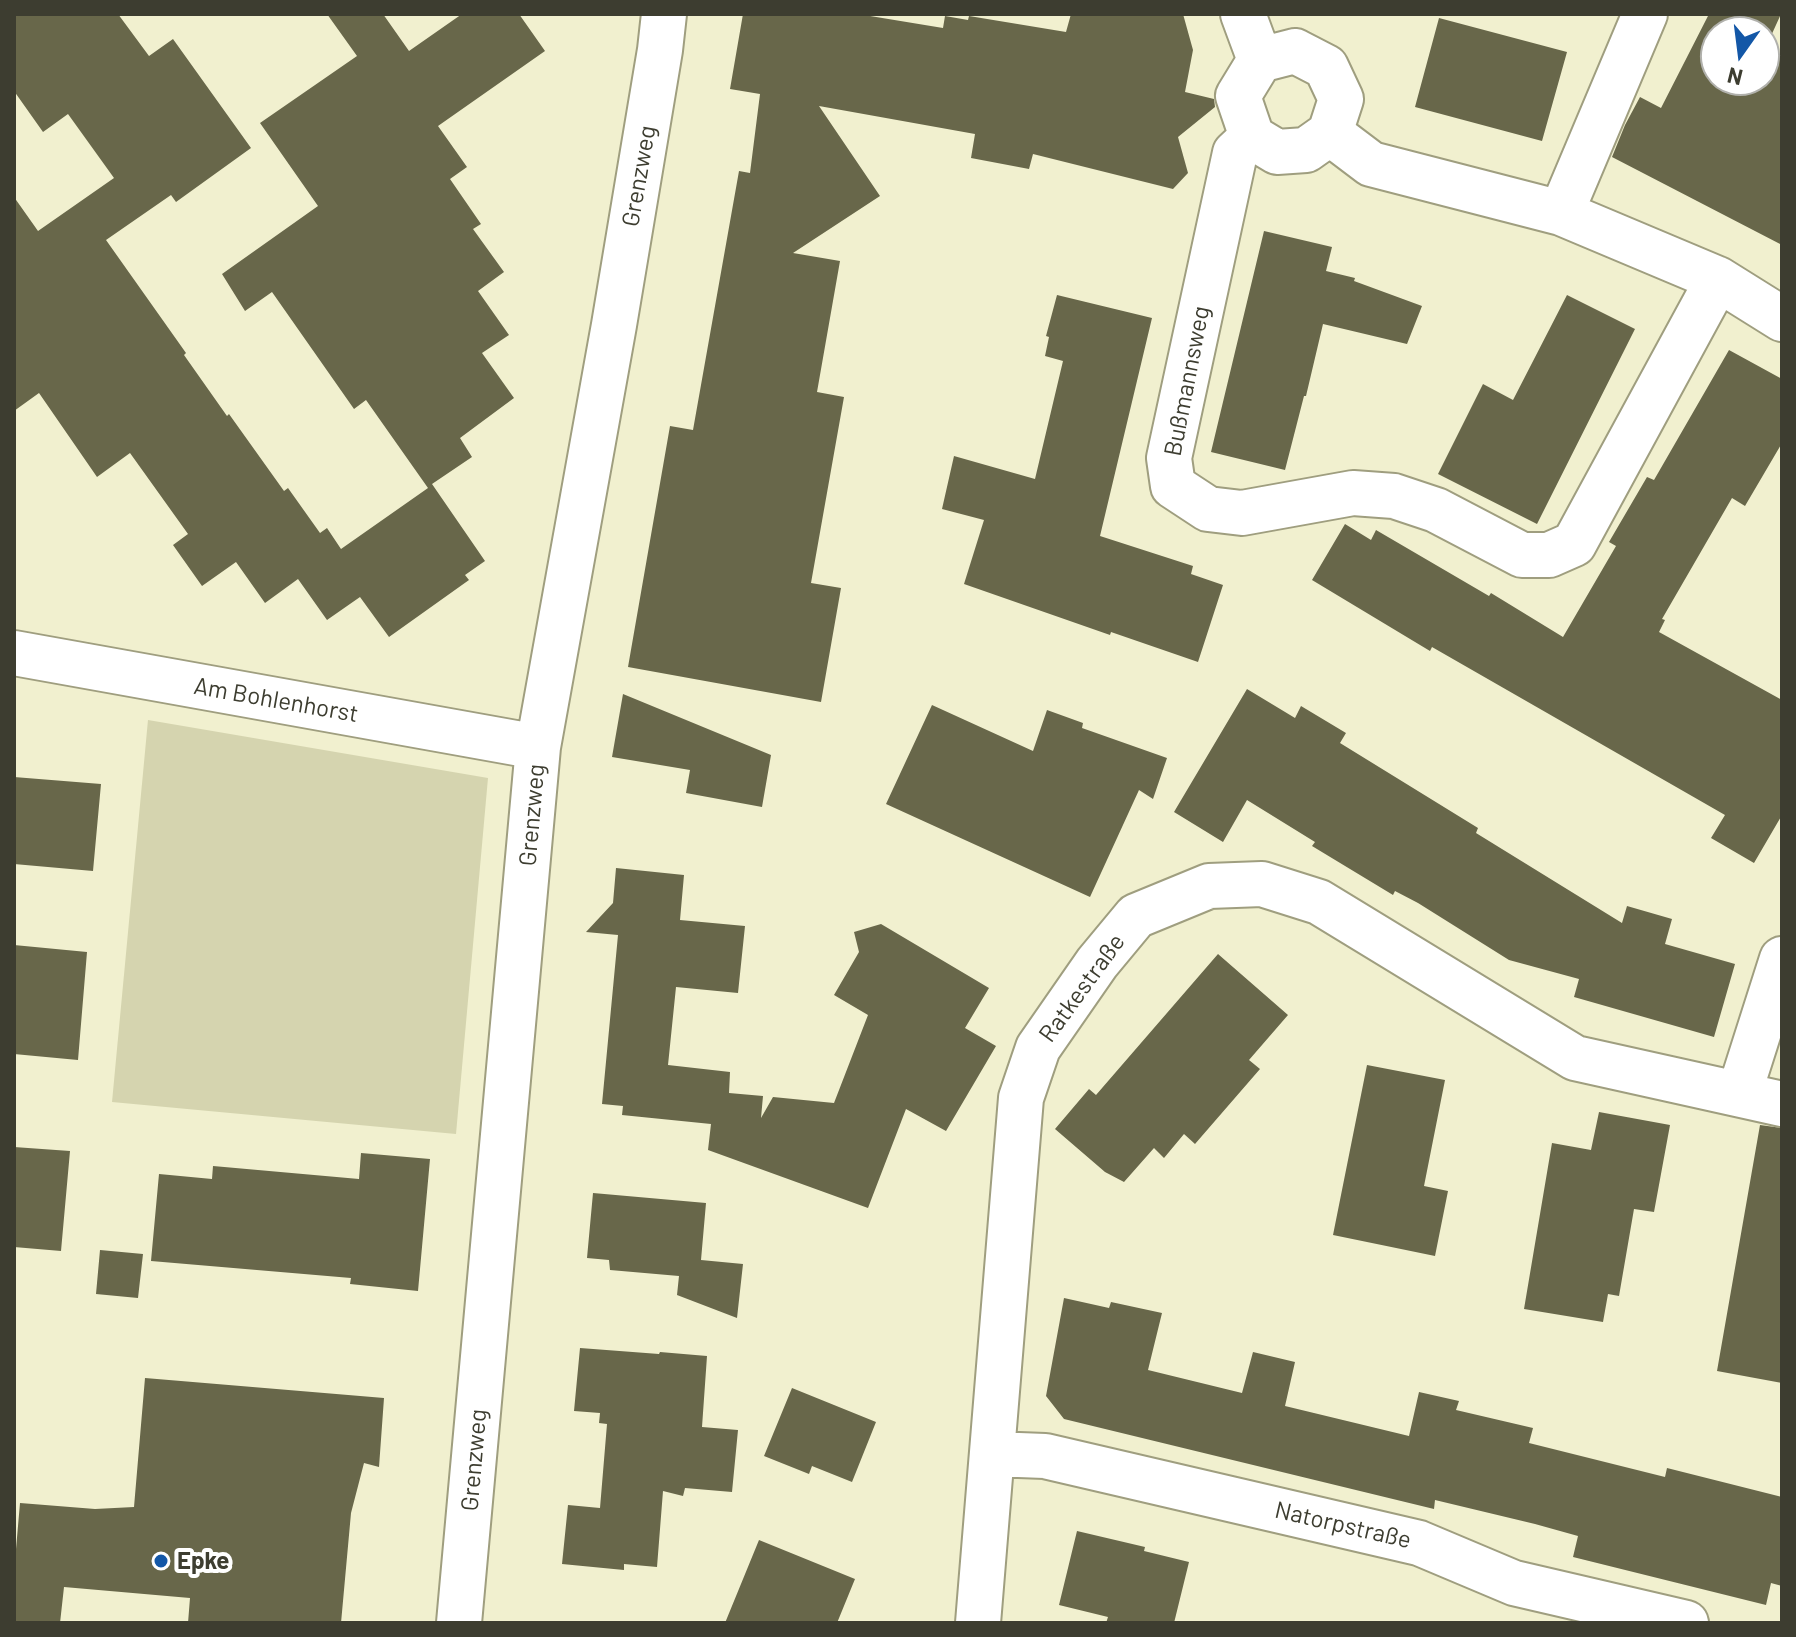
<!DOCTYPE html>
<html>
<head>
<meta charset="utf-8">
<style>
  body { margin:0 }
  #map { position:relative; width:1796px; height:1637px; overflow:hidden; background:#f1f0cf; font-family:Barlow,sans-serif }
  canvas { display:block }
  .frame { position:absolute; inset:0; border:16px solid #3d3d30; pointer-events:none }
  .north { position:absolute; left:1700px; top:16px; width:80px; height:80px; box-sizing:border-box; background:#fff; border:2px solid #b1b1ac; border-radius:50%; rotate:194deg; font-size:22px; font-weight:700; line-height:32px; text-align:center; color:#3d3d30 }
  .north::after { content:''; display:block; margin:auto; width:28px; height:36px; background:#1357a7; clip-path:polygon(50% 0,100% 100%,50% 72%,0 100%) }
</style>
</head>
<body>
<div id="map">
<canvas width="1796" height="1637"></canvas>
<div class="frame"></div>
<div class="north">N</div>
</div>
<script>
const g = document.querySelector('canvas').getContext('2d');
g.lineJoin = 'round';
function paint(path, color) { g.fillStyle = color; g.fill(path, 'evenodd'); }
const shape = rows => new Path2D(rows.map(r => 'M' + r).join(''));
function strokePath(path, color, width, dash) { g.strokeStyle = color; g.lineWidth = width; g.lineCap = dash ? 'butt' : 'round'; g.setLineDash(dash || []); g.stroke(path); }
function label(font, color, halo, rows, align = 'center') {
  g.font = font + ' Barlow,sans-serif'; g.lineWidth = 8; g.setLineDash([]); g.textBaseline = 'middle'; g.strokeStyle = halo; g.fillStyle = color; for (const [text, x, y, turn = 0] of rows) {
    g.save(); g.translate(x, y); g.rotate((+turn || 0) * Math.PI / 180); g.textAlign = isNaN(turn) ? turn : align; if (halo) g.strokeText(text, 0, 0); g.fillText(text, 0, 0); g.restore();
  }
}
paint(shape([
  [148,720,488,778,456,1134,112,1102]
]), '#d5d4af');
paint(shape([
  [14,14,118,14,149,56,173,39,251,148,176,202,171,195,106,240,186,353,184,355,227,416,229,414,284,491,288,488,320,533,327,528,341,549,428,488,366,400,354,409,272,292,245,311,222,274,318,206,260,123,357,56,327,14,383,14,409,51,462,14,519,14,545,51,438,126,467,167,450,179,481,224,473,229,504,272,478,291,509,335,482,353,514,398,460,438,472,457,432,484,485,561,465,575,469,580,389,637,360,597,327,620,298,579,265,603,236,562,202,586,173,545,188,534,130,453,97,477,39,393,14,411,14,197,38,231,114,178,68,114,43,132,14,91],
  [743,14,858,14,943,28,945,16,968,20,969,16,1066,32,1071,14,1183,14,1193,50,1185,92,1214,99,1215,107,1178,137,1188,173,1173,189,1033,154,1029,169,971,158,975,134,819,106,880,196,793,253,840,261,817,392,844,397,811,583,841,588,821,702,628,667,670,426,693,430,739,171,750,173,760,94,730,89],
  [1709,14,1781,14,1765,49,1782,56,1782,245,1612,157,1625,125,1640,97,1661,108],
  [1716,32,1764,32,1764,80,1716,80],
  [1439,18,1567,52,1542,141,1415,107],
  [1264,231,1332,247,1326,271,1355,278,1354,281,1422,306,1407,344,1323,324,1306,396,1304,396,1285,470,1211,452],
  [1057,295,1152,318,1100,536,1193,566,1191,574,1223,585,1198,662,1111,632,1110,635,964,584,984,520,942,509,954,456,1035,479,1063,361,1045,356,1049,337,1046,336],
  [1567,295,1635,329,1537,524,1438,474,1483,384,1513,400],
  [1729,350,1782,379,1782,443,1745,506,1732,498,1662,619,1665,620,1659,632,1782,700,1782,815,1754,863,1711,838,1725,815,1432,647,1430,651,1312,580,1345,524,1371,540,1376,530,1489,596,1491,593,1563,637,1616,546,1609,542,1647,477,1654,480],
  [1247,689,1295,718,1301,706,1346,733,1340,743,1478,828,1476,833,1622,923,1627,906,1672,919,1665,944,1735,964,1714,1037,1574,997,1579,979,1509,960,1418,903,1395,891,1393,895,1312,846,1315,842,1247,800,1223,842,1174,812],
  [623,694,771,755,762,807,686,793,690,770,612,757],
  [932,705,1033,751,1047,710,1083,723,1082,728,1167,758,1153,799,1139,790,1090,897,886,804],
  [14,777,101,784,93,871,14,864],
  [616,868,684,875,680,920,745,926,738,993,676,987,668,1065,730,1072,729,1093,763,1096,761,1118,773,1097,834,1103,868,1015,834,995,859,952,854,932,881,924,989,988,965,1028,996,1046,946,1131,906,1109,868,1208,708,1150,711,1124,622,1115,623,1106,602,1104,618,935,586,932,613,903],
  [14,945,87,952,78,1060,14,1054],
  [1218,954,1288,1015,1249,1060,1260,1069,1195,1144,1184,1134,1164,1158,1154,1148,1124,1182,1105,1172,1055,1129,1089,1089,1096,1095],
  [1367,1065,1445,1080,1424,1186,1448,1191,1435,1256,1333,1235],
  [1599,1112,1670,1125,1654,1212,1634,1209,1619,1296,1608,1294,1603,1322,1524,1309,1552,1143,1591,1150],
  [1760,1125,1782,1128,1782,1383,1717,1371],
  [14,1147,70,1151,61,1251,14,1247],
  [361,1153,430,1159,418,1291,350,1284,351,1278,151,1261,159,1174,212,1179,213,1166,359,1179],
  [593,1193,706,1203,701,1260,743,1264,737,1318,677,1295,679,1276,610,1270,609,1260,587,1258],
  [100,1250,143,1254,138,1298,96,1294],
  [1064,1298,1109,1308,1111,1302,1162,1313,1148,1370,1242,1393,1253,1352,1295,1362,1285,1406,1409,1436,1419,1392,1459,1401,1456,1410,1533,1428,1529,1443,1665,1477,1667,1468,1782,1497,1782,1586,1771,1583,1766,1605,1573,1557,1578,1536,1535,1524,1435,1500,1434,1509,1064,1419,1046,1396],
  [580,1348,659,1354,660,1352,707,1356,702,1427,738,1430,732,1492,685,1488,683,1496,663,1491,657,1567,624,1564,624,1570,562,1564,568,1505,600,1508,607,1424,599,1423,600,1413,574,1411],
  [145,1378,384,1398,379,1467,364,1463,351,1513,341,1623,188,1623,190,1598,64,1587,60,1623,14,1623,14,1572,20,1503,95,1509,134,1507],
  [792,1388,876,1422,852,1482,812,1466,809,1474,764,1456],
  [1077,1531,1145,1547,1144,1551,1189,1562,1174,1623,1106,1623,1108,1617,1059,1605],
  [759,1540,855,1579,837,1623,725,1623]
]), '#68674a');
const minor = shape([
  [1243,14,1260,60],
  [1295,51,1326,67,1341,99,1330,133,1306,150,1277,152,1252,137,1238,96,1260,60,1295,51],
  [1330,133,1371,164,1561,213,1718,279,1782,319],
  [1252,137,1235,153,1169,458,1173,486,1208,509,1242,513,1353,493,1394,496,1436,510,1522,555,1549,555,1574,544,1718,279],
  [1561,213,1645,14],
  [14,653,538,747],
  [1739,1094,1782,959],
  [992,1454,1045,1456,1419,1543,1514,1583,1686,1623],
  [459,1623,538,747,614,325,660,50,664,14],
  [978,1623,1021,1098,1038,1048,1097,963,1136,916,1209,886,1262,884,1319,902,1575,1058,1782,1104]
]);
strokePath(minor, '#9f9e7f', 48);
strokePath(minor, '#fff', 44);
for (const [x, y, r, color] of [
  [161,1561,8,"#1357a7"]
]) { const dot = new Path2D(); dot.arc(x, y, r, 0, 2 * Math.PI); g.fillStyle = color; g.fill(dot); strokePath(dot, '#fff', 3); }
label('24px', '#3d3d30', '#fff', [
  ["Grenzweg",639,176,-80],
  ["Bußmannsweg",1187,381,-79],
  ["Am Bohlenhorst",276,700,10],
  ["Grenzweg",532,815,-85],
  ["Ratkestraße",1082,988,-54],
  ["Grenzweg",474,1460,-85],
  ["Natorpstraße",1343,1525,13]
]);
label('bold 24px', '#3d3d30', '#fff', [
  ["Epke",177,1561]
], 'left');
</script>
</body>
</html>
